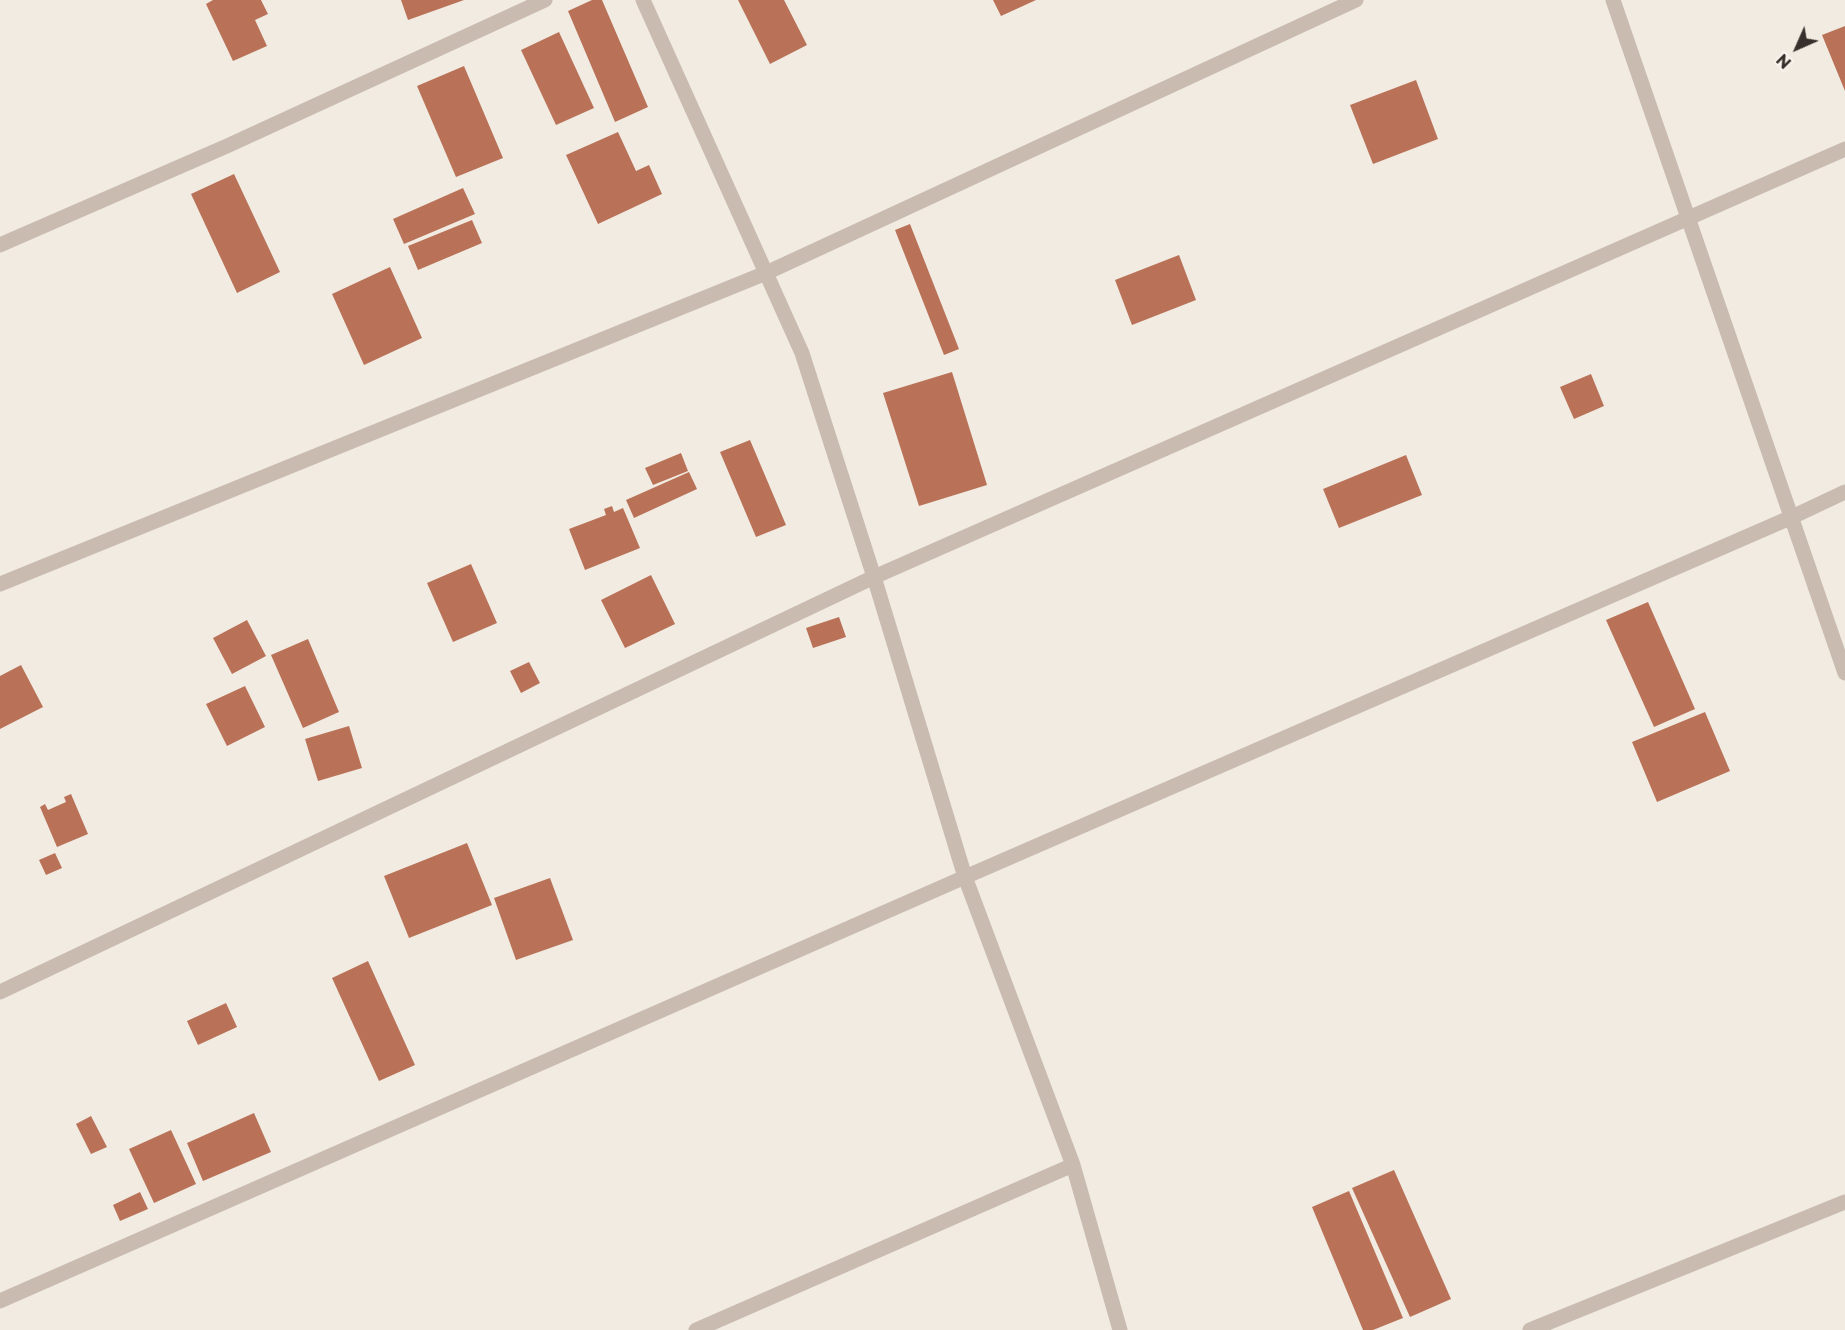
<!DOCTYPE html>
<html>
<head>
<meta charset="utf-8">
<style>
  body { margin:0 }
  #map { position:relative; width:1845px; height:1330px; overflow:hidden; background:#f1ebe2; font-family:Montserrat,sans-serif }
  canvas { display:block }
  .north { position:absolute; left:1767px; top:18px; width:60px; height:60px; -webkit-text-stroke:4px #f9f4ee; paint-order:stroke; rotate:225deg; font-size:16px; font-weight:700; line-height:24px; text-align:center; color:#38302c }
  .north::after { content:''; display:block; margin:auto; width:21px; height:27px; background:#38302c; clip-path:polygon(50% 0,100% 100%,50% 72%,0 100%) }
</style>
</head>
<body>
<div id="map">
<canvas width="1845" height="1330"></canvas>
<div class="north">N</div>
</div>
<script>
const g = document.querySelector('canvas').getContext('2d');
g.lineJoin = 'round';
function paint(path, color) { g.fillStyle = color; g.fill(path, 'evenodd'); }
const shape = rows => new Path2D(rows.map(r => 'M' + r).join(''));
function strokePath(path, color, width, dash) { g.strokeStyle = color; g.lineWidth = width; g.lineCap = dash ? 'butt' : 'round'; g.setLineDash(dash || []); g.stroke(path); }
paint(shape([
  [213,0,261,0,268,14,255,20,267,46,233,61,206,4],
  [401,0,464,0,408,20],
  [592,0,602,0,648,107,615,122,568,11],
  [738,0,784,0,807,45,770,64],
  [993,0,1036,0,1001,16],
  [1845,26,1845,91,1822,35],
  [559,32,594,108,556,125,521,50],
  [464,66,503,158,456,177,417,86],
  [1416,80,1438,139,1373,164,1350,105],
  [618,132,636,171,649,165,662,194,598,224,566,155],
  [234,174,280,272,237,293,191,194],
  [463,188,475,214,404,244,393,219],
  [472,220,482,243,418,270,408,246],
  [910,224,959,349,944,355,895,230],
  [1179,255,1196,300,1132,325,1115,280],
  [390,267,422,338,364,365,332,294],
  [952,372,987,485,919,506,883,393],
  [1591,374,1604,406,1574,419,1560,387],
  [750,440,786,525,756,537,720,452],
  [681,453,688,471,653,485,645,468],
  [1406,455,1422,495,1339,528,1323,489],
  [689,472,697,489,634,518,626,500],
  [612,506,614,512,623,508,640,548,585,570,569,529,606,515,604,509],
  [471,564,497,623,453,642,427,583],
  [651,575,675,624,625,648,601,600],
  [1648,602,1695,709,1654,727,1606,620],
  [839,617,846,637,813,648,806,628],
  [247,620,266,656,232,674,213,638],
  [308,639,339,712,303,728,271,655],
  [529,662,540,683,521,693,510,671],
  [21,665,43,707,0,729,0,676],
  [245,686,265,727,227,746,206,704],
  [1705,712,1730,771,1657,802,1632,742],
  [349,726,362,768,318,781,305,739],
  [71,794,88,834,57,847,40,807,45,804,48,810,66,802,64,797],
  [467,843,492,905,409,938,384,876],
  [55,853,62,868,46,875,39,860],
  [550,878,573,940,516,960,494,898],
  [368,961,415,1065,379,1081,332,978],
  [226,1003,237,1027,198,1045,187,1021],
  [254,1113,271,1152,203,1181,187,1143],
  [91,1116,107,1147,91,1154,76,1124],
  [171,1130,196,1184,154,1203,129,1149],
  [1394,1170,1451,1299,1410,1317,1352,1188],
  [1349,1191,1403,1318,1373,1330,1363,1330,1312,1207],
  [140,1192,148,1209,120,1221,113,1205]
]), '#b97258');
strokePath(shape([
  [643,0,802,353,874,577,965,877,1073,1165,1120,1330],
  [1613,0,1845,673],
  [0,245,227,146,545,0],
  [0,584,766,273,1356,0],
  [0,992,874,577,1845,149],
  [0,1301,965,877,1792,517,1845,492],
  [696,1330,1073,1165],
  [1530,1330,1845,1202]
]), '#c9bbaf', 15);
</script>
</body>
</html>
